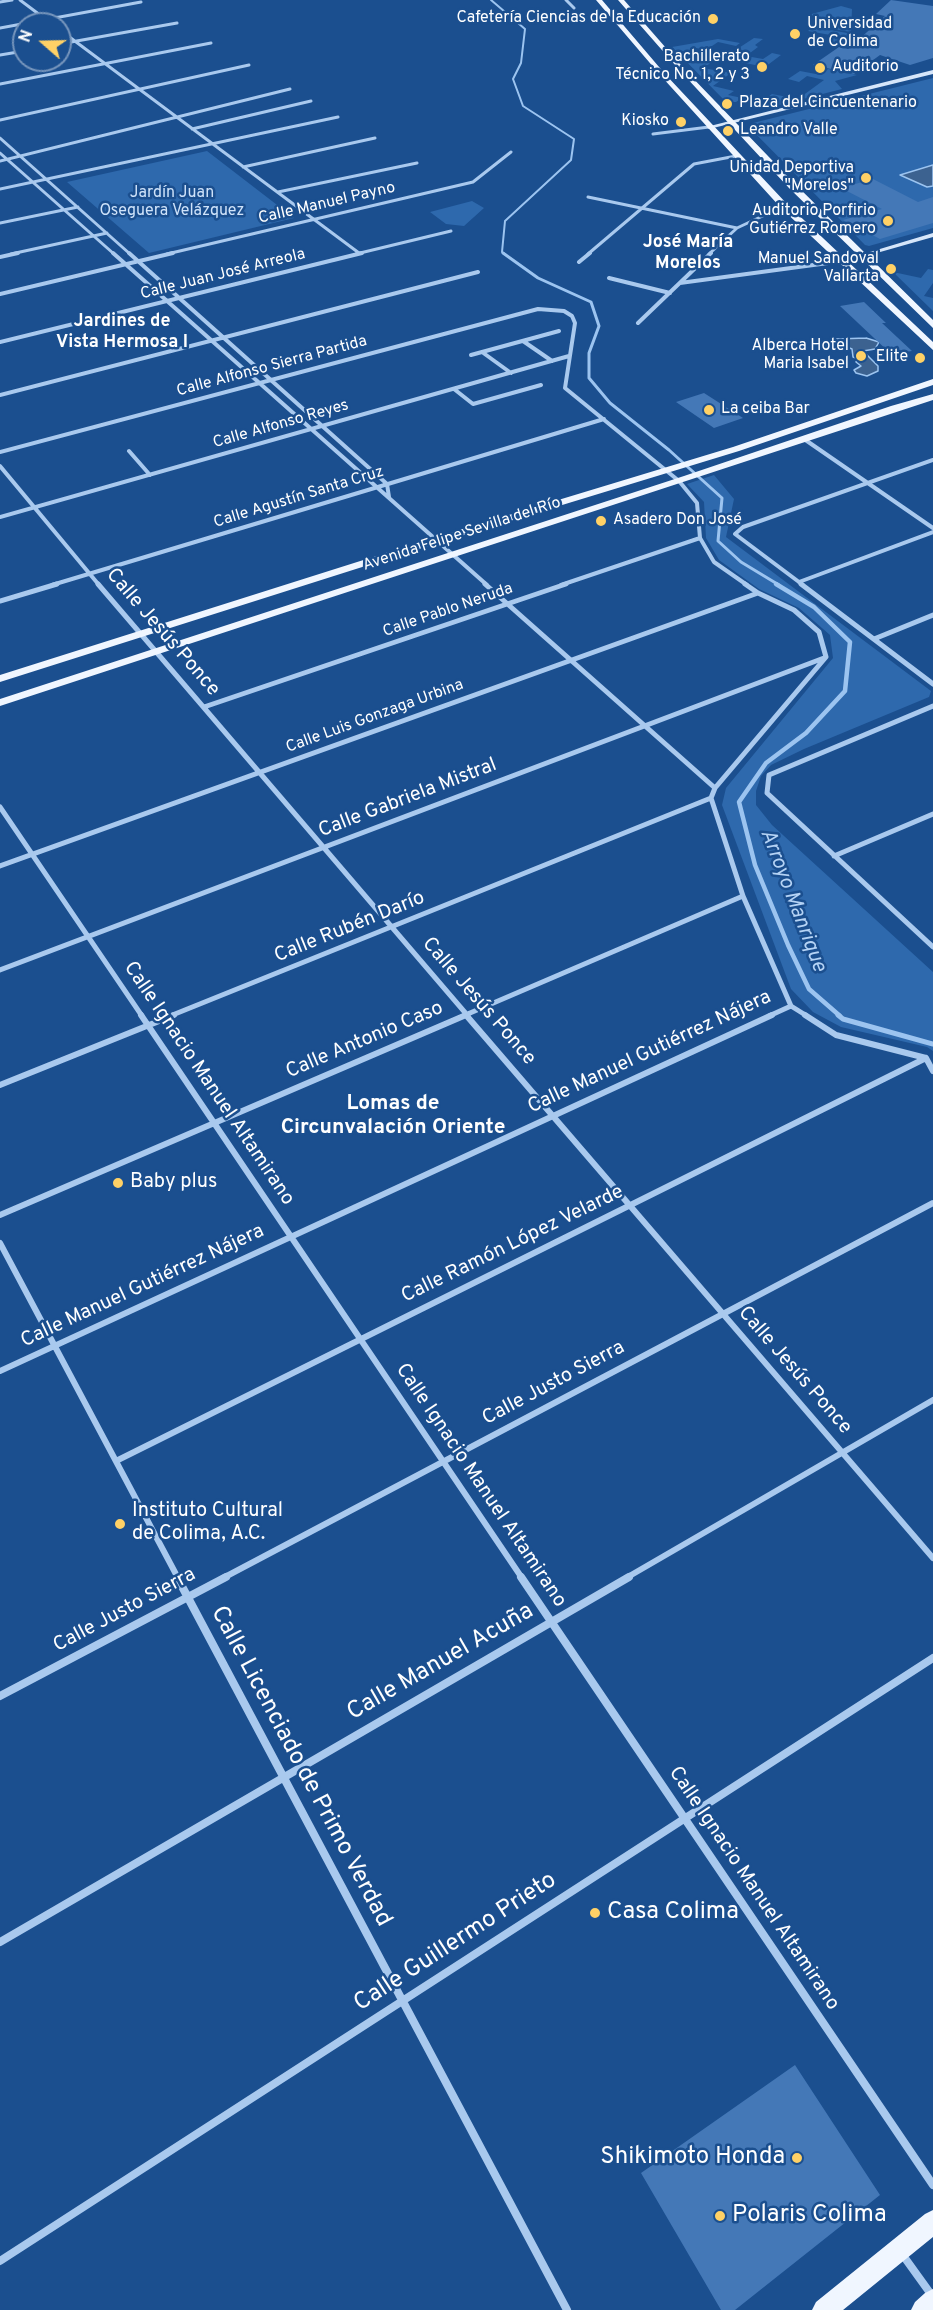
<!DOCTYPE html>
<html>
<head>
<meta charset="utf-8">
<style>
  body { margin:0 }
  #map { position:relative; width:933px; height:2310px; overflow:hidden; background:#1b4f8f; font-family:Overpass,sans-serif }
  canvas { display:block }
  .north { position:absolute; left:12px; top:12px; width:60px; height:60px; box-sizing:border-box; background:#1b4f8f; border:2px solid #7695bc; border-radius:50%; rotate:290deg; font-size:16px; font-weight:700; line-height:24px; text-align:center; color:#fff }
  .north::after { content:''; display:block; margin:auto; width:21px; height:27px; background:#ffd166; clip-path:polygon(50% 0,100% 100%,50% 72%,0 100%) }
</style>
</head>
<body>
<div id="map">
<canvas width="933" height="2310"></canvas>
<div class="north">N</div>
</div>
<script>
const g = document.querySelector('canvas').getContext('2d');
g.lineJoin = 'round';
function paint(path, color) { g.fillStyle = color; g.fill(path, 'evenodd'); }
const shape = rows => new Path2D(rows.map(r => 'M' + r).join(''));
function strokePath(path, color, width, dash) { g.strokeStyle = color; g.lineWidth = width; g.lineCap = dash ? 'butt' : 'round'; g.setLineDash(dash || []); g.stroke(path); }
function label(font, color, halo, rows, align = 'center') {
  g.font = font + ' Overpass,sans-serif'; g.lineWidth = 5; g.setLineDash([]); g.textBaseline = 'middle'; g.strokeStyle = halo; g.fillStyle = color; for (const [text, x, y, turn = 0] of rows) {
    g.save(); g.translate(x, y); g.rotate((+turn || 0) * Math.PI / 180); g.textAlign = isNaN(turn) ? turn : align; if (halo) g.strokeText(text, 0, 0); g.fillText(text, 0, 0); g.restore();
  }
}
paint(shape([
  [841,6,852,9,851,32,815,26,825,18,808,15],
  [813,27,847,33,861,46,853,48,827,43,836,36,808,31],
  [754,38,763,39,755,45,758,47,746,56,763,59,772,53,781,55,765,67,740,62,745,59,728,55],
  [718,39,740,43,736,46,718,42,706,50,696,48,687,54,696,57,703,52,721,56,703,68,731,73,713,86,734,91,728,95,742,98,736,102,726,102,672,47],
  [828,69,857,75,835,81,842,89,764,109,756,105,772,94,798,99,824,80,807,76,799,82,788,79,800,71,821,75],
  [933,78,933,228,869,246,865,245,750,128,753,123],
  [207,151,294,218,149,253,67,182],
  [472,201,484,208,464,226,446,224,430,212],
  [928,269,933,270,933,283,924,296,933,298,933,311,893,272,921,278],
  [714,475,734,499,726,537,931,691,929,697,804,749,771,765,761,776,756,791,756,805,772,825,933,972,933,1051,927,1047,841,1027,813,1012,791,989,722,805,726,788,833,658,830,635,799,608,759,589,719,560,706,538,704,502,687,484]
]), '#2e69ad');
const water = shape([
  [933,165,933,186,927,187,900,175,933,165],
  [866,338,879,342,875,349,863,351,878,366,878,371,867,376,856,373,854,370,861,366,856,362,858,359,853,357,852,349,842,345,826,344,837,339,866,338]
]);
paint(water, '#3c6290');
strokePath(water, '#9cc4f0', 1.5);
strokePath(shape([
  [491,0,525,29,521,63,513,79,523,106,574,139,571,160,505,221,502,252,505,254]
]), '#9cc4f0', 2);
strokePath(shape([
  [503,253,538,278,591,302,599,326,589,353,589,378,610,403,669,450,722,498,718,541,741,562,779,585]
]), '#9cc4f0', 3);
strokePath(shape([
  [776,584,814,607,850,642,845,691,806,733,766,763,739,802,755,865,788,945,809,989,840,1016]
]), '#9cc4f0', 4.5);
strokePath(shape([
  [838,1015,843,1019,933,1044]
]), '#9cc4f0', 5);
paint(shape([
  [891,0,933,6,933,58,910,65,880,55,854,74,813,65,839,47,848,49,885,16,876,14],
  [873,179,918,202,933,197,933,223,880,239,843,220,882,209,841,188],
  [864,302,886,323,882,323,912,351,891,354,840,306],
  [704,393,743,418,714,428,676,402],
  [795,2065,880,2195,735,2310,721,2310,641,2173]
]), '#4478b7');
strokePath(shape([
  [20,0,52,24],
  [566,0,574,8],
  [0,2,12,0],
  [0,28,141,2],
  [60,30,359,253],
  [60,44,177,23],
  [0,55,24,51],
  [0,84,211,43],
  [0,120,249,65],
  [192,129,311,101],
  [653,134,709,127],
  [0,138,130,254],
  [0,153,114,254],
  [0,161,290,89],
  [243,167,375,138],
  [0,189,338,117],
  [278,192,417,163],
  [588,197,737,228],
  [0,223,78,207],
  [11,254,107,233],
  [167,254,473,182,511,152],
  [356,254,451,231],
  [588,254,694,164,736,156],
  [709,254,737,228,784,206]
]), '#a9c9ee', 3);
strokePath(shape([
  [113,253,487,585],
  [129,253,387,484,389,497],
  [0,257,18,253],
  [579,262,590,253],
  [609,278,670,293],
  [680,283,843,261],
  [0,294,173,253],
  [638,323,711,253],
  [523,341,552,361],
  [0,342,362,253],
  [482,352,511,373],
  [471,355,559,331],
  [454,389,473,404,541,385],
  [0,395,478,272],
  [804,439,933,528],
  [129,451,150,475],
  [0,452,538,309,564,311,572,316,575,323,565,388,679,481,697,503,700,538,714,562,747,585],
  [0,466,99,585],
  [0,517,569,356],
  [799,582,933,532],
  [52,585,604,419],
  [561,585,700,538],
  [803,585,735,534,743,527,933,460]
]), '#a9c9ee', 4);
strokePath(shape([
  [98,584,468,1016],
  [485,584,715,788],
  [745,584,758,593,794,610,819,632,826,657,715,788,711,798,743,896,791,1006,807,1016],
  [801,584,933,684],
  [0,601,57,584],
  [874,639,933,615],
  [933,706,769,775,767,793,933,947],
  [204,707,566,584],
  [0,807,142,1016],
  [834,856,933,814],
  [0,866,758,593],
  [0,970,824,658],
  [170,1016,711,798],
  [463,1016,743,896],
  [769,1016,791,1006]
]), '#a9c9ee', 5);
strokePath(shape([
  [141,1015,522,1578],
  [466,1015,933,1558],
  [805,1015,836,1035,926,1058,933,1071],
  [0,1085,174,1015],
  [0,1215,466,1015],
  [0,1243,178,1578],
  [0,1371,772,1015],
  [116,1461,926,1058],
  [223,1578,933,1203],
  [626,1578,933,1400]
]), '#a9c9ee', 6);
strokePath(shape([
  [177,1577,567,2310],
  [521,1577,933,2185],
  [0,1696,226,1577],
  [0,1942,629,1577],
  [902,2254,933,2297],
  [0,2261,933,1658]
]), '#a9c9ee', 8);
paint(shape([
  [933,70,933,74,709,129,706,127,933,70],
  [933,233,933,237,845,262,840,261,933,233]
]), '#d6e6fa');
paint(shape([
  [596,0,602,0,665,74,787,204,933,342,933,350,781,208,661,76,596,0],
  [618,0,624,0,687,72,795,184,933,320,933,328,789,188,683,74,618,0],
  [933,379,933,385,739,451,441,542,0,682,0,675,433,538,733,447,933,379],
  [933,394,933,400,0,706,0,699,684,476,891,406,933,394],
  [933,2210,933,2237,843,2310,812,2310,816,2302,925,2214,933,2210],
  [933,2289,933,2310,911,2310,915,2302,925,2293,933,2289]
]), '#f0f6ff');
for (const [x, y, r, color] of [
  [713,19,6,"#ffd166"],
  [795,34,6,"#ffd166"],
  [762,67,6,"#ffd166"],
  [820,68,6,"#ffd166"],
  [727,104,6,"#ffd166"],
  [681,122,6,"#ffd166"],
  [728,131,6,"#ffd166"],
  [866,178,6,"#ffd166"],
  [888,221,6,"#ffd166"],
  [891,269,6,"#ffd166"],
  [861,356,6,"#ffd166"],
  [920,358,6,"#ffd166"],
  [709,410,6,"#ffd166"],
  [601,521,6,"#ffd166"],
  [118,1183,6,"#ffd166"],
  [120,1524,6,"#ffd166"],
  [595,1913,6,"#ffd166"],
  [797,2158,6,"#ffd166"],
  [720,2216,6,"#ffd166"]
]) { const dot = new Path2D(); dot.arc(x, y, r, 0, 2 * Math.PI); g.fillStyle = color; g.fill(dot); strokePath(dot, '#1b4f8f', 2); }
label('16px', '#fff', '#1b4f8f', [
  ["Cafetería Ciencias de la Educación",701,19],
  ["Universidad",807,25,"left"],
  ["de Colima",807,43,"left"],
  ["Bachillerato",750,58],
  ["Técnico No. 1, 2 y 3",750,76],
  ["Auditorio",832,68,"left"],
  ["Plaza del Cincuentenario",739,104,"left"],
  ["Kiosko",669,122],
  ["Leandro Valle",740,131,"left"],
  ["Unidad Deportiva",854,169],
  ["\"Morelos\"",854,187],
  ["Auditorio Porfirio",876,212],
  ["Gutiérrez Romero",876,230],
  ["Manuel Sandoval",879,260],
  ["Vallarta",879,278],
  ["Alberca Hotel",849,347],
  ["Maria Isabel",849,365],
  ["Elite",908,358],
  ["La ceiba Bar",721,410,"left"],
  ["Asadero Don José",613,521,"left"]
], 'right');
label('16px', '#cfe3fa', '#1b4f8f', [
  ["Jardín Juan",172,194],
  ["Oseguera Velázquez",172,212]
]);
label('16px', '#fff', '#1b4f8f', [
  ["Calle Manuel Payno",327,204,-13],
  ["Calle Juan José Arreola",223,275,-14],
  ["Calle Alfonso Sierra Partida",272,367,-15],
  ["Calle Alfonso Reyes",281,425,-16],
  ["Calle Agustín Santa Cruz",299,498,-17],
  ["Avenida Felipe Sevilla del Río",462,535,-18],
  ["Calle Pablo Neruda",448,611,-19],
  ["Calle Luis Gonzaga Urbina",375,717,-20]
]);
label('bold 18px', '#fff', '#1b4f8f', [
  ["José María",688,243],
  ["Morelos",688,264],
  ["Jardines de",122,322],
  ["Vista Hermosa I",122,343]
]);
label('20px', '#fff', '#1b4f8f', [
  ["Calle Jesús Ponce",162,633,49],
  ["Calle Gabriela Mistral",408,799,-21],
  ["Calle Rubén Darío",350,928,-22],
  ["Calle Jesús Ponce",478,1002,49],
  ["Calle Antonio Caso",365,1041,-23],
  ["Calle Manuel Gutiérrez Nájera",650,1053,-25],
  ["Calle Ignacio Manuel Altamirano",208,1084,56],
  ["Calle Ramón López Velarde",513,1245,-26],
  ["Calle Manuel Gutiérrez Nájera",143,1287,-25],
  ["Calle Jesús Ponce",794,1371,49],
  ["Calle Justo Sierra",554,1384,-28],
  ["Calle Ignacio Manuel Altamirano",480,1486,56],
  ["Calle Justo Sierra",125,1611,-28],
  ["Calle Ignacio Manuel Altamirano",753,1889,56]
]);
label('20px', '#fff', '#1b4f8f', [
  ["Baby plus",130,1183],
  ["Instituto Cultural",132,1512],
  ["de Colima, A.C.",132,1535]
], 'left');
label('italic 21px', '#b5d3f5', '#1b4f8f', [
  ["Arroyo Manrique",792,901,69]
]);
label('bold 21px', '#fff', '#1b4f8f', [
  ["Lomas de",393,1105],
  ["Circunvalación Oriente",393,1129]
]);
label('24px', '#fff', '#1b4f8f', [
  ["Calle Manuel Acuña",441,1663,-30],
  ["Calle Licenciado de Primo Verdad",300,1767,62],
  ["Calle Guillermo Prieto",456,1943,-33]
]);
label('24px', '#fff', '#1b4f8f', [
  ["Casa Colima",607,1913],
  ["Shikimoto Honda",785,2158,"right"],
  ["Polaris Colima",732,2216]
], 'left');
</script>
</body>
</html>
